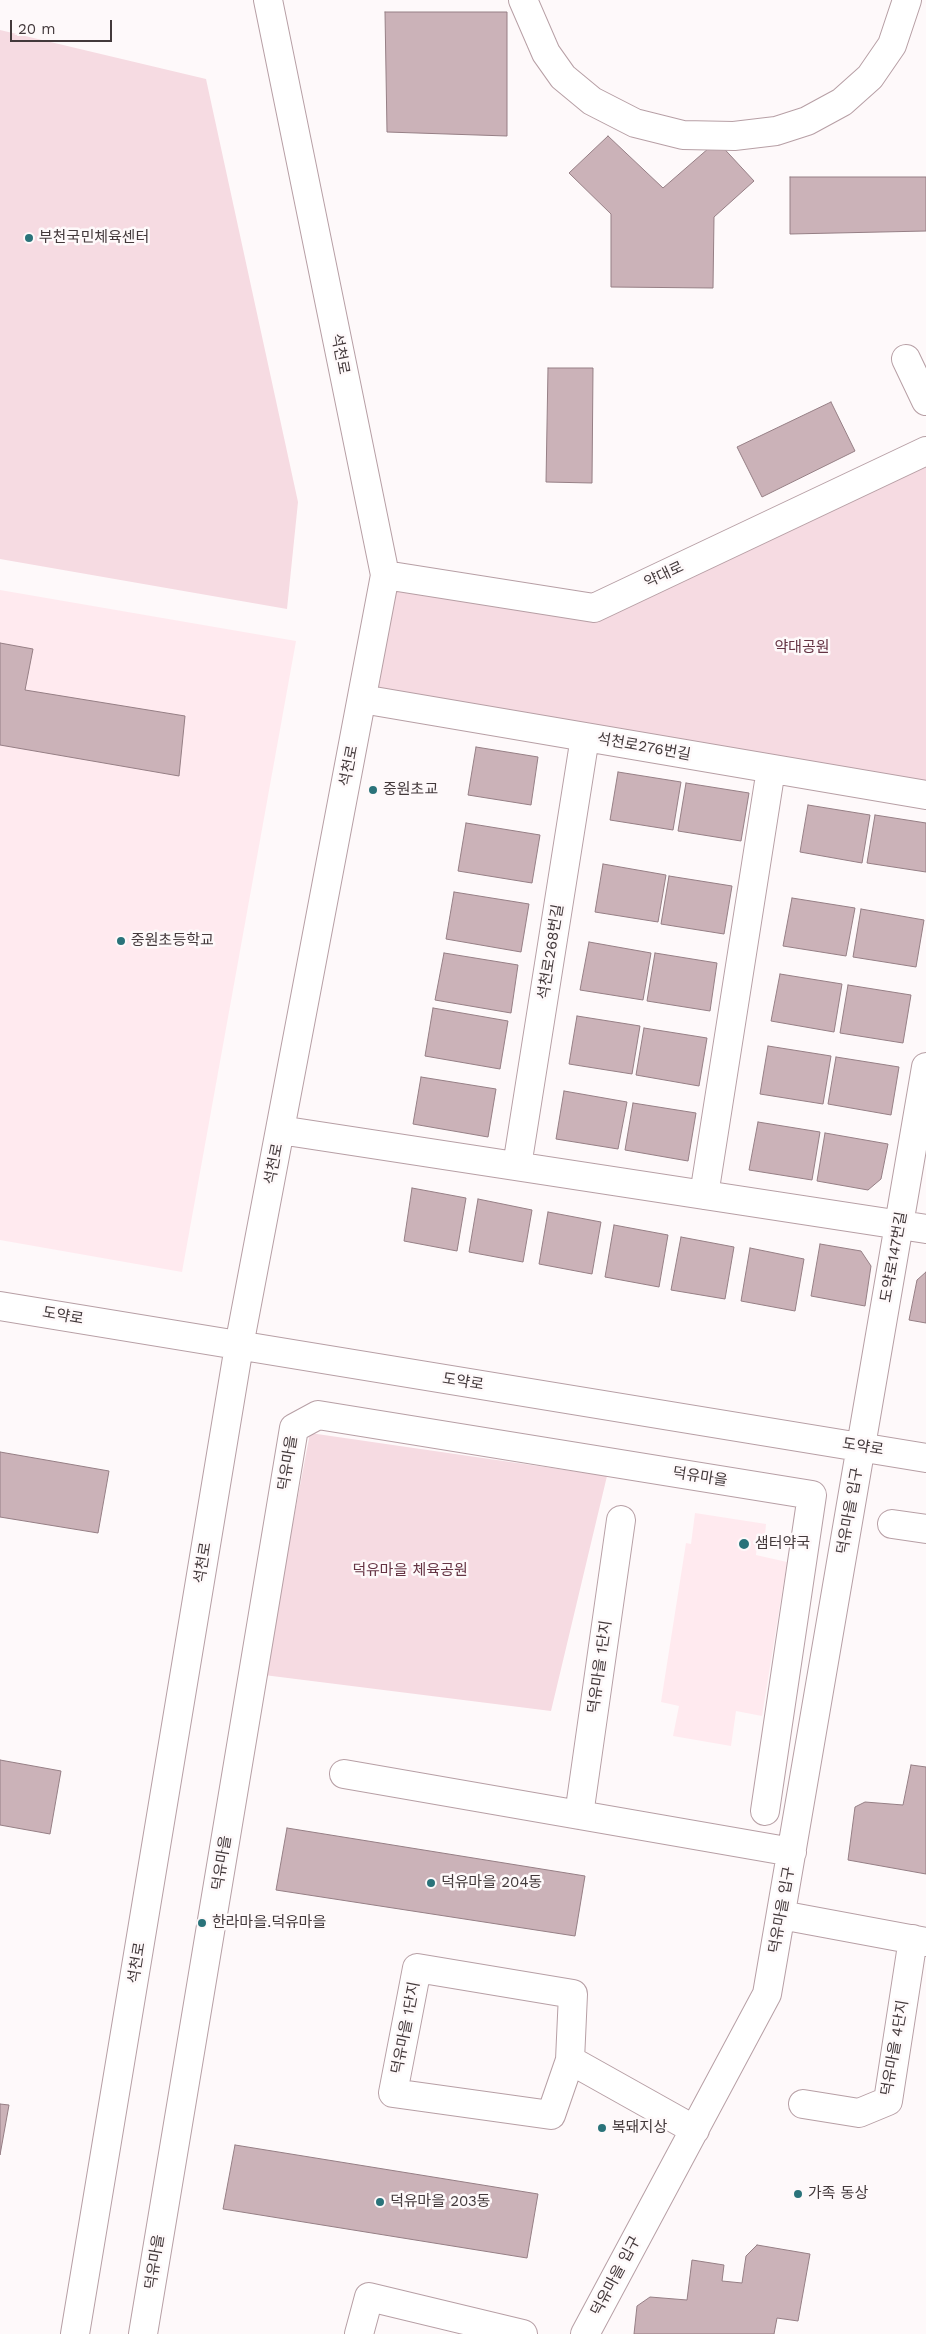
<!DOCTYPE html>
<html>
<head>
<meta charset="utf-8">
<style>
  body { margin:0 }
  #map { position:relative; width:926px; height:2334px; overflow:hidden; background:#fef9fa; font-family:"Work Sans",sans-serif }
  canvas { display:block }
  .scale { position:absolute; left:10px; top:20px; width:102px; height:22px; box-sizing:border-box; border:2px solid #43393b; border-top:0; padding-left:6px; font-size:15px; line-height:18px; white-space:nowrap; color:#43393b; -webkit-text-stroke:4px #fef9fa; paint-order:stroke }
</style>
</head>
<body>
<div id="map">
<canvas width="926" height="2334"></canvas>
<div class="scale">20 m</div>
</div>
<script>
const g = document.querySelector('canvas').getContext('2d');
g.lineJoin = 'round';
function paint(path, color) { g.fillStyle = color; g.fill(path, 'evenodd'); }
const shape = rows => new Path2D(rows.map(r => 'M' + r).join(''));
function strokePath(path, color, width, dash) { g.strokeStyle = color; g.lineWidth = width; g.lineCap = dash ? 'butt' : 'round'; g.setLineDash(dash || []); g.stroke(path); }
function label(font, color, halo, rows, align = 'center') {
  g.font = font + ' "Work Sans","Noto Sans KR",sans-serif'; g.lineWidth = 5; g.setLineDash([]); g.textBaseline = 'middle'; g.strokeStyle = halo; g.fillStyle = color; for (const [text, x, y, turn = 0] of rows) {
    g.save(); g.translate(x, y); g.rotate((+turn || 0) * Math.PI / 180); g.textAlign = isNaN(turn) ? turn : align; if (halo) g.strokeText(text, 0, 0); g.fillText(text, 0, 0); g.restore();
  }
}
paint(shape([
  [0,590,296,641,182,1272,0,1240],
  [695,1513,766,1524,765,1536,757,1546,756,1555,787,1562,762,1716,736,1711,731,1746,673,1736,679,1706,661,1702,686,1543,691,1544]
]), '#ffeaef');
paint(shape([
  [0,30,206,79,298,502,287,609,0,559],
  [926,451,926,795,362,699,385,575,594,608],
  [310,1433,607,1476,551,1711,264,1675]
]), '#f6dbe2');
const building = shape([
  [385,12,507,12,507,136,387,132,385,12],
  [608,136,663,188,717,141,754,181,714,217,713,288,611,287,611,214,569,173,608,136],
  [790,177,926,177,926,231,790,234,790,177],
  [548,368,593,368,592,483,546,482,548,368],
  [831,402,855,451,762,497,737,447,831,402],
  [0,643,33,649,25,690,185,716,179,776,0,745,0,643],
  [476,747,538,757,531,805,468,795,476,747],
  [618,772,681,782,673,830,610,820,618,772],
  [686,783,749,793,741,841,678,831,686,783],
  [808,805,870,815,862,863,800,852,808,805],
  [875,815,926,823,926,872,867,863,875,815],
  [466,823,540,835,532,883,458,871,466,823],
  [603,864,666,875,658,922,595,912,603,864],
  [669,876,732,886,724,934,661,924,669,876],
  [454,892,529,904,521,952,446,939,454,892],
  [792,898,855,908,846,956,783,946,792,898],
  [861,909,924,920,916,967,853,957,861,909],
  [589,942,651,953,643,1000,580,990,589,942],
  [444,953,518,965,511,1013,435,1000,444,953],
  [655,953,717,963,710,1011,647,1001,655,953],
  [780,974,842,984,834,1032,771,1021,780,974],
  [848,985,911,995,903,1043,840,1033,848,985],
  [433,1008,508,1021,500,1069,425,1056,433,1008],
  [577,1016,640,1026,632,1074,569,1064,577,1016],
  [644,1028,707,1038,699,1086,636,1075,644,1028],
  [768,1046,831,1056,823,1104,760,1094,768,1046],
  [836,1057,899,1067,891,1115,828,1104,836,1057],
  [421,1077,496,1089,488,1137,413,1124,421,1077],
  [564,1091,627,1102,618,1149,556,1139,564,1091],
  [633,1103,696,1113,688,1161,625,1150,633,1103],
  [758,1122,820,1132,812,1180,749,1170,758,1122],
  [825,1133,888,1144,881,1179,868,1190,817,1181,825,1133],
  [412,1188,466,1198,457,1251,404,1241,412,1188],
  [478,1199,532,1210,523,1262,469,1252,478,1199],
  [548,1212,601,1222,592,1274,539,1264,548,1212],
  [614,1225,668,1235,659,1287,605,1277,614,1225],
  [681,1237,734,1247,725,1299,671,1290,681,1237],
  [820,1244,861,1251,871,1266,865,1306,811,1296,820,1244],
  [750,1248,804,1259,795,1311,741,1301,750,1248],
  [926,1272,926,1323,909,1320,917,1280,926,1272],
  [0,1452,109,1471,98,1533,0,1517,0,1452],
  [0,1760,61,1771,50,1834,0,1825,0,1760],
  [911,1765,926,1767,926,1874,848,1860,855,1807,865,1802,903,1805,911,1765],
  [287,1828,585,1876,575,1936,276,1890,287,1828],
  [0,2104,9,2105,0,2155,0,2104],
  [235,2145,538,2194,527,2258,223,2209,235,2145],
  [757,2245,810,2254,798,2321,777,2318,774,2334,634,2334,637,2306,650,2297,687,2300,692,2260,724,2265,722,2281,742,2283,746,2256,757,2245]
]);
paint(building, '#cbb2b8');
strokePath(building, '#967f85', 1);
const minor = shape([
  [523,0,546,53,563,77,592,101,635,123,683,135,734,136,776,131,807,121,842,102,870,77,892,45,907,0],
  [906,359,926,401],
  [385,575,594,608,926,451],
  [362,699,926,795],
  [280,1130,926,1229],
  [517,1166,585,737],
  [704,1195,771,769],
  [0,1306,926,1458],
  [892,1524,926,1529],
  [344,1774,792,1852],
  [579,1815,621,1520],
  [781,1915,926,1942],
  [570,2060,551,2115,393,2093,417,1968,573,1994,570,2060,695,2130],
  [803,2104,859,2113,888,2101,913,1939],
  [75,2334,239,1346,385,575,268,0],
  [143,2334,294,1428,318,1415,812,1495,765,1811],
  [359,2334,369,2297,523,2334],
  [585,2334,767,1994,926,1067]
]);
strokePath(minor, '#b79fa5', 30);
strokePath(minor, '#fff', 28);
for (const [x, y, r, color] of [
  [29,238,5,"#2a737a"],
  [373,790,5,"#2a737a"],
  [121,941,5,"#2a737a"],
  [744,1544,6,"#2a737a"],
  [431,1883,5,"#2a737a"],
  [202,1923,5,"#2a737a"],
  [602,2128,5,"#2a737a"],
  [798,2194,5,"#2a737a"],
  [380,2202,5,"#2a737a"]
]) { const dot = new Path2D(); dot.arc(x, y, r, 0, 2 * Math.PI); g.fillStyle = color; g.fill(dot); strokePath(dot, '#fef9fa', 2); }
label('15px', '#43393b', '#fef9fa', [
  ["부천국민체육센터",39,238],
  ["중원초교",383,790],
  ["중원초등학교",131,941],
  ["샘터약국",755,1544],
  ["덕유마을 204동",441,1883],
  ["한라마을.덕유마을",212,1923],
  ["복돼지상",612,2128],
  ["가족 동상",808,2194],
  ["덕유마을 203동",390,2202]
], 'left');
label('15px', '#43393b', '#fef9fa', [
  ["석천로",340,354,79],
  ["약대로",664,575,-25],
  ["석천로276번길",644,747,10],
  ["석천로",349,766,-79],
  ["석천로268번길",551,952,-81],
  ["석천로",274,1164,-79],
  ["도약로147번길",894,1257,-80],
  ["도약로",63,1316,10],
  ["도약로",463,1382,9],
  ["도약로",863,1447,9],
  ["덕유마을",288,1463,-81],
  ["덕유마을",700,1477,9],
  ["덕유마을 입구",850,1511,-80],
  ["석천로",203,1563,-81],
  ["덕유마을 1단지",600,1667,-82],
  ["덕유마을",222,1863,-81],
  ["덕유마을 입구",782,1910,-80],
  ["석천로",137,1963,-81],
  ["덕유마을 1단지",406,2028,-79],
  ["덕유마을 4단지",895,2048,-80],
  ["덕유마을",155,2262,-81],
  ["덕유마을 입구",616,2276,-62]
]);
label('15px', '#643343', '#fef9fa', [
  ["약대공원",802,648],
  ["덕유마을 체육공원",410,1571]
]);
</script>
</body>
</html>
